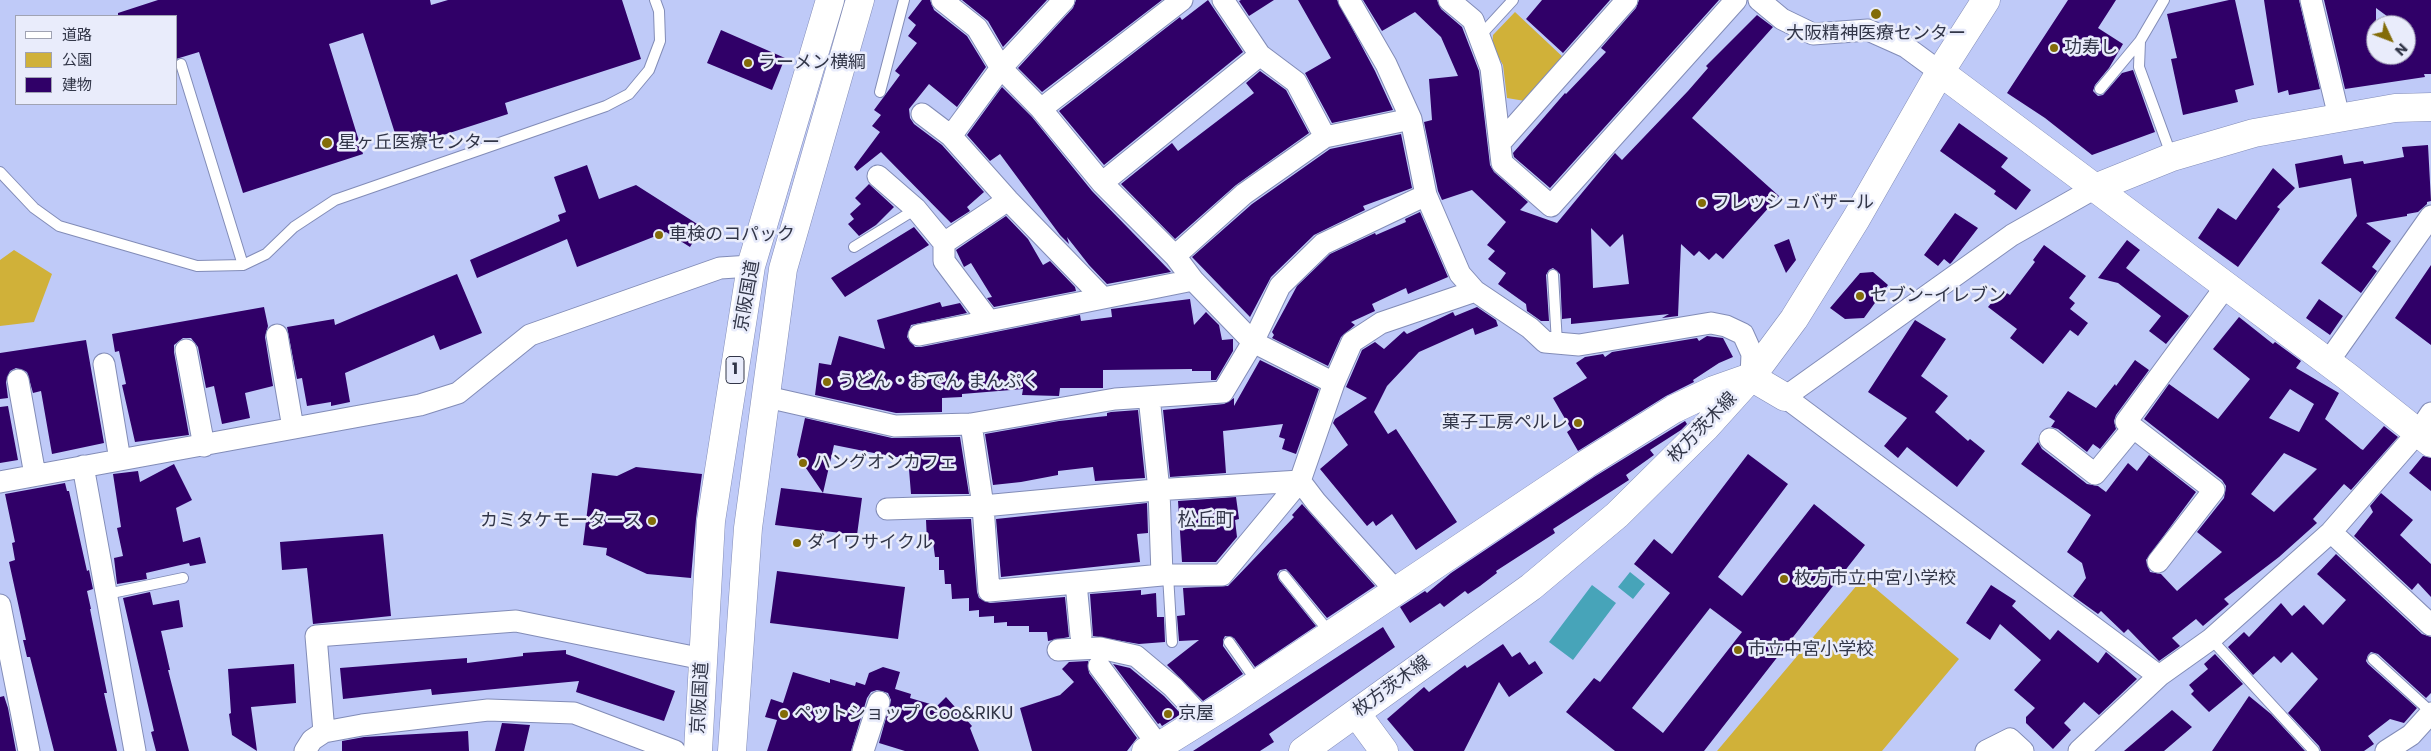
<!DOCTYPE html>
<html>
<head>
<meta charset="utf-8">
<style>
  body { margin:0 }
  #map { position:relative; width:2431px; height:751px; overflow:hidden; background:#bfcaf8; font-family:Poppins,"Noto Sans JP",sans-serif }
  canvas { display:block }
  .legend { position:absolute; left:15px; top:15px; width:162px; height:90px; box-sizing:border-box; background:#e9ecfb; border:1px solid #a0a3b3; margin:0; padding:6px 9px; list-style:none; font-size:15px; color:#323648 }
  .legend li { display:flex; align-items:center; gap:10px; height:25px }
  .legend b { width:25px; border:1px solid #a0a3b3 }
  .north { position:absolute; left:2366px; top:15px; width:50px; height:50px; box-sizing:border-box; background:#e9ecfb; border:1px solid #a0a3b3; border-radius:50%; rotate:133deg; font-size:14px; font-weight:700; line-height:20px; text-align:center; color:#323648 }
  .north::after { content:''; display:block; margin:auto; width:18px; height:22px; background:#836c08; clip-path:polygon(50% 0,100% 100%,50% 72%,0 100%) }
</style>
</head>
<body>
<div id="map">
<canvas width="2431" height="751"></canvas>
<ul class="legend">
<li><b style="height:6px;background:#fff"></b>道路</li>
<li><b style="height:14px;background:#d0b139"></b>公園</li>
<li><b style="height:14px;background:#300068"></b>建物</li>
</ul>
<div class="north">N</div>
</div>
<script>
const g = document.querySelector('canvas').getContext('2d');
g.lineJoin = 'round';
function paint(path, color) { g.fillStyle = color; g.fill(path, 'evenodd'); }
const shape = rows => new Path2D(rows.map(r => 'M' + r).join(''));
function strokePath(path, color, width, dash) { g.strokeStyle = color; g.lineWidth = width; g.lineCap = dash ? 'butt' : 'round'; g.setLineDash(dash || []); g.stroke(path); }
function label(font, color, halo, rows, align = 'center') {
  g.font = font + ' Poppins,"Noto Sans JP",sans-serif'; g.lineWidth = 5; g.setLineDash([]); g.textBaseline = 'middle'; g.strokeStyle = halo; g.fillStyle = color; for (const [text, x, y, turn = 0] of rows) {
    g.save(); g.translate(x, y); g.rotate((+turn || 0) * Math.PI / 180); g.textAlign = isNaN(turn) ? turn : align; if (halo) g.strokeText(text, 0, 0); g.fillText(text, 0, 0); g.restore();
  }
}
paint(shape([
  [1515,12,1565,59,1525,101,1507,98,1503,65,1492,46,1493,35],
  [14,250,52,274,34,322,0,326,0,260],
  [1863,578,1959,659,1882,751,1717,751]
]), '#d0b139');
paint(shape([
  [1630,572,1645,584,1633,599,1618,587],
  [1592,585,1616,603,1573,660,1549,642]
]), '#47a4b9');
paint(shape([
  [158,0,430,0,431,5,448,0,622,0,641,59,505,103,508,114,400,149,363,33,329,44,363,154,243,193,199,52,176,59,176,16,118,16,118,13],
  [922,0,930,0,934,10,967,36,986,67,957,107,929,84,909,109,910,118,914,124,942,145,984,192,967,207,970,211,951,223,881,152,857,171,854,167,880,132,872,126,881,115,874,110,900,75,895,71,917,43,908,36,916,25,908,18],
  [962,0,1047,0,1003,47,988,21],
  [1076,0,1162,0,1042,92,1018,68,1073,8],
  [1208,0,1243,52,1104,165,1059,111,1180,17,1182,20],
  [1241,0,1274,0,1249,16,1239,1],
  [1298,0,1337,0,1375,71,1393,110,1332,123,1305,73,1331,58],
  [1363,0,1437,0,1441,9,1462,27,1479,71,1490,165,1494,172,1528,202,1520,210,1557,223,1615,153,1622,160,1688,91,1708,68,1706,66,1757,15,1773,27,1692,118,1779,196,1723,259,1716,253,1709,260,1699,251,1694,256,1681,244,1678,316,1662,318,1669,314,1571,324,1571,318,1562,319,1560,274,1553,268,1549,270,1546,275,1549,321,1541,321,1527,311,1526,304,1498,284,1506,273,1488,259,1495,251,1487,245,1506,222,1472,190,1442,200,1438,191,1424,122,1432,120,1429,79,1458,76,1441,37,1415,12,1382,31],
  [1591,228,1610,247,1623,234,1629,284,1593,288],
  [1542,0,1610,0,1563,53,1526,19],
  [1639,0,1719,0,1550,188,1514,157,1513,153,1565,93,1566,94,1606,52,1601,48,1636,8],
  [2068,0,2116,0,2098,28,2123,44,2109,68,2095,85,2093,91,2098,96,2103,95,2122,73,2133,70,2155,132,2092,155,2045,118,2007,93],
  [2229,0,2235,0,2254,85,2235,90,2238,102,2183,115,2171,59,2177,58,2167,14],
  [2264,0,2299,0,2320,89,2289,95,2288,90,2278,93],
  [2324,0,2431,0,2431,74,2424,74,2425,77,2345,89],
  [2376,8,2399,25,2406,25,2406,55,2376,55],
  [721,30,785,58,772,90,707,63],
  [1260,71,1286,90,1309,133,1236,185,1175,239,1121,184,1172,143,1178,151,1254,93,1246,83],
  [1002,87,1032,117,1092,191,1171,272,1107,284,1089,265,1067,237,1069,244,1060,235,1000,154,990,161,967,135],
  [1959,123,2008,158,2001,167,2031,190,2016,210,1994,194,1996,191,1940,151],
  [1401,134,1412,188,1363,206,1365,210,1314,235,1271,277,1250,317,1192,257,1252,204,1330,149],
  [2428,145,2431,201,2427,202,2427,204,2418,212,2407,214,2407,216,2366,223,2391,241,2372,267,2377,271,2361,293,2321,263,2357,216,2351,178,2299,188,2295,164,2342,155,2344,164,2363,161,2364,164,2404,157,2402,147],
  [587,165,599,199,636,185,702,227,690,247,666,232,577,267,567,239,477,278,470,260,560,221,558,215,566,212,554,177],
  [2273,168,2295,188,2277,207,2280,209,2238,267,2198,238,2218,208,2236,220],
  [869,184,894,207,876,225,859,236,848,224,854,219,850,214,861,204,855,198],
  [1420,212,1448,277,1408,294,1406,288,1372,304,1375,311,1351,322,1355,325,1341,337,1328,366,1272,338,1274,335,1272,332,1297,286,1330,254,1375,233,1376,235,1406,222,1405,219],
  [1955,213,1978,228,1952,262,1950,264,1944,259,1938,266,1924,255],
  [1006,216,1028,239,1043,265,1050,261,1075,287,1076,291,994,307,987,298,992,297,971,263,964,267,956,250],
  [914,227,929,245,845,297,831,278],
  [1789,239,1796,260,1786,273,1774,245],
  [2127,240,2140,250,2126,268,2189,316,2166,344,2149,331,2161,316,2118,283,2098,278],
  [2044,245,2086,276,2069,298,2075,303,2070,309,2088,323,2078,336,2070,330,2043,364,2010,338,2017,329,1988,307,2002,290,2010,295,2035,262,2033,260],
  [2431,265,2431,345,2395,318],
  [1873,272,1888,285,1864,318,1845,319,1830,308,1860,273],
  [457,274,482,333,440,350,434,335,345,373,350,402,331,406,331,402,307,406,302,378,297,379,287,327,334,319,335,325],
  [1190,299,1194,325,1206,312,1219,325,1222,340,1233,339,1233,351,1216,380,1211,380,1211,371,1192,371,1192,369,1103,370,1103,388,1060,388,1059,396,1022,395,1023,389,962,394,962,397,942,398,942,412,896,413,815,395,819,363,831,365,839,336,885,349,877,320,940,302,942,307,960,303,967,313,911,325,907,337,915,347,921,347,1080,315,1081,321,1112,317,1111,309],
  [2319,299,2343,316,2330,335,2306,318],
  [264,307,268,326,265,337,273,386,245,393,250,418,222,424,214,386,206,388,198,347,191,338,183,338,174,345,174,352,189,435,135,442,122,385,126,384,119,351,115,352,112,334],
  [1477,307,1496,320,1498,326,1475,335,1473,328,1419,352,1387,386,1374,412,1388,434,1396,429,1457,522,1416,550,1392,514,1376,526,1373,521,1367,526,1320,469,1348,445,1333,423,1335,419,1367,398,1346,387,1362,350,1375,342,1384,349,1404,331,1407,334,1453,312,1455,316],
  [2239,317,2273,344,2275,342,2301,361,2296,368,2339,393,2325,419,2361,449,2363,450,2384,426,2398,437,2351,490,2344,484,2313,519,2317,523,2279,557,2224,599,2229,604,2203,626,2196,619,2172,638,2180,646,2159,661,2128,629,2124,633,2101,611,2098,614,2073,596,2086,578,2082,563,2067,552,2091,515,2021,464,2038,442,2042,449,2087,484,2098,486,2106,492,2128,463,2137,471,2149,455,2196,492,2146,560,2150,572,2161,574,2177,591,2222,552,2197,532,2224,498,2226,486,2222,480,2144,419,2169,384,2218,419,2250,379,2213,349],
  [2290,389,2314,404,2299,432,2269,418],
  [2284,453,2317,469,2274,512,2251,494],
  [1915,320,1946,339,1921,376,1948,396,1935,412,1968,441,1970,439,1985,451,1957,487,1907,447,1898,458,1884,446,1907,418,1868,392],
  [1707,336,1723,338,1733,357,1719,363,1693,380,1694,382,1666,396,1578,451,1567,432,1571,429,1553,398,1587,378,1576,363,1585,357,1603,354,1605,357,1612,352,1697,338,1699,341],
  [86,340,104,443,52,454,41,391,33,393,27,372,16,368,10,371,6,382,8,398,0,399,0,353],
  [1260,360,1319,389,1296,454,1282,449,1285,439,1279,437,1283,424,1223,431,1226,473,1170,477,1163,410,1224,404,1234,398,1234,406],
  [2135,360,2149,370,2116,415,2114,421,2116,429,2100,449,2093,444,2087,452,2058,429,2051,427,2055,421,2049,417,2068,391,2096,408,2115,384,2116,386],
  [8,406,18,460,0,463,0,407],
  [1138,410,1145,478,1095,481,1093,467,1058,471,1058,475,1021,482,993,485,985,434,1059,421,1107,416,1107,413,1111,412],
  [805,418,892,438,960,437,969,494,911,494,908,457,894,457,834,445,823,493,862,498,857,535,775,525,781,488,823,493,797,455],
  [1685,421,1687,424,1681,430,1650,450,1654,455,1626,475,1629,480,1553,529,1555,533,1496,571,1497,573,1480,586,1468,594,1465,591,1444,607,1440,603,1410,623,1400,607,1425,591,1427,593,1451,573,1594,477],
  [1748,454,1788,484,1718,577,1742,596,1814,504,1865,545,1704,751,1615,751,1566,712,1594,678,1600,682,1670,593,1634,564,1654,539,1672,554],
  [1710,608,1742,632,1663,733,1632,708],
  [2423,456,2431,458,2431,491,2409,473],
  [174,464,192,500,176,508,183,542,200,537,206,563,190,566,189,563,146,573,147,579,117,584,114,558,123,556,117,528,121,527,113,474,138,471,140,482],
  [636,467,702,474,696,519,691,578,647,574,606,555,607,548,583,545,592,473,617,476],
  [65,483,67,491,69,491,87,571,89,570,93,589,87,591,91,609,90,609,107,693,104,693,117,751,54,751,30,657,27,657,23,640,26,640,9,562,15,560,12,543,15,542,5,494],
  [2381,493,2413,520,2400,535,2431,564,2431,597,2418,583,2412,590,2354,536,2373,512,2370,506],
  [1236,497,1239,519,1235,520,1237,537,1216,562,1182,562,1178,501],
  [1147,503,1148,533,1137,534,1140,562,1001,577,996,519],
  [1302,504,1375,586,1327,618,1289,572,1286,569,1280,570,1277,574,1279,580,1316,626,1255,667,1234,638,1225,636,1223,640,1223,646,1243,674,1203,701,1167,665,1199,640,1179,641,1177,616,1185,615,1183,588,1228,586,1294,517,1292,515],
  [971,519,977,592,979,598,990,603,1065,597,1069,637,1048,641,1047,632,1029,632,1029,626,1007,626,1007,622,994,623,994,616,979,617,979,610,969,611,969,598,952,599,951,584,945,584,944,570,939,570,939,557,935,557,933,542,927,542,926,520],
  [383,534,391,616,313,624,307,568,282,570,280,542],
  [2336,554,2422,634,2431,637,2431,693,2426,698,2378,654,2371,652,2368,655,2366,661,2368,664,2417,708,2404,723,2390,719,2368,736,2374,744,2364,751,2321,751,2319,746,2288,713,2318,679,2292,652,2281,663,2274,656,2253,675,2228,647,2244,632,2249,637,2281,603,2292,616,2304,605,2323,625,2346,600,2317,574],
  [777,571,905,587,898,639,770,623],
  [1991,585,2016,601,2012,606,2050,640,2058,630,2098,663,2106,652,2137,679,2099,715,2084,702,2064,723,2071,730,2053,749,2026,723,2026,717,2035,708,2014,690,2041,660,2000,624,1990,640,1966,623],
  [1141,590,1141,595,1156,593,1157,617,1164,617,1165,642,1139,644,1093,636,1090,594],
  [150,592,153,605,179,600,183,627,161,631,170,670,168,670,189,751,156,751,151,732,154,731,123,598],
  [1383,627,1395,647,1269,734,1274,742,1260,751,1193,751],
  [1503,644,1512,657,1520,652,1529,665,1535,661,1543,673,1509,697,1499,682,1464,751,1414,751,1387,719,1424,687,1429,692,1465,665,1467,668],
  [566,650,566,654,675,691,664,721,576,692,579,681,432,695,431,689,343,699,340,668,467,658,467,663,523,656,523,653],
  [2215,654,2243,684,2209,712,2191,694,2194,691,2189,685,2208,669,2204,664],
  [1088,661,1089,673,1137,738,1127,751,1032,751,1020,708,1060,695,1074,682,1062,669,1069,662],
  [294,664,296,703,251,707,257,751,232,735,229,714,231,713,228,669],
  [1113,664,1130,668,1164,696,1181,714,1162,726,1160,723,1158,724],
  [883,667,900,672,895,689,911,694,910,698,937,706,946,697,972,726,970,728,979,751,905,751,879,743,891,700,888,693,877,690,871,692,867,698,851,751,767,751,777,720,765,717,771,699,783,703,793,672,830,683,830,679,855,686,856,682,865,685,869,673],
  [4,696,8,708,16,751,0,751,0,697],
  [2249,696,2271,714,2305,751,2212,751],
  [2172,710,2192,727,2164,751,2124,751],
  [502,723,530,725,524,751,495,751],
  [468,731,469,751,342,751,342,741,364,737]
]), '#300068');
const lane = shape([
  [2164,0,2140,41,2139,67,2172,157],
  [1479,37,1513,0],
  [181,64,243,265],
  [2100,89,2140,41],
  [880,92,904,0],
  [0,172,34,208,59,226,197,266,243,265,266,254,294,227,335,200,606,106,629,94,649,70,660,41,659,11,655,0],
  [854,247,916,209],
  [1553,275,1557,343],
  [1168,575,1172,642],
  [1284,576,1330,633],
  [107,594,183,578],
  [2211,639,2314,751],
  [1229,642,1257,682],
  [2373,659,2431,712]
]);
const street = shape([
  [942,0,977,28,1001,68,1064,0],
  [1223,0,1260,55,1296,82,1325,137],
  [1349,0,1386,64,1411,119,1426,195,1460,274,1475,291,1530,328,1545,342,1579,345,1711,323,1726,326,1743,334,1752,354,1751,377],
  [1449,0,1473,20,1491,68,1502,163,1551,206,1736,0],
  [1759,0,1782,19,1813,34,1868,30,1906,47,1940,72],
  [2311,0,2339,117],
  [1041,109,1182,0],
  [922,114,951,136,1008,200,1102,297],
  [951,136,1001,68,1041,109,1102,183,1175,256,1193,280],
  [1500,143,1627,0],
  [878,176,916,209,944,243,944,261,989,321],
  [1102,183,1260,55],
  [2095,188,2012,235,1785,397,2159,676],
  [944,243,1008,200],
  [1175,256,1244,194,1325,137,1411,119],
  [277,335,293,428],
  [919,335,1193,280,1253,342,1334,383],
  [186,350,204,446],
  [2328,362,2431,216],
  [104,364,120,460],
  [18,380,35,475],
  [767,397,895,426,971,424,1115,399,1223,392,1253,342,1280,286,1323,244,1426,195],
  [1149,397,1159,490,1162,575],
  [971,424,983,506,989,591,1162,575,1222,575,1300,481,1334,383,1352,342,1381,323,1475,291],
  [2050,439,2095,474,2133,428],
  [83,466,135,751],
  [1300,481,1316,502,1396,591],
  [0,482,420,405,458,393,530,335,720,268,751,266],
  [887,509,983,506,1155,490,1300,481],
  [2331,532,2431,625],
  [2158,562,2214,490,2126,422,2226,286],
  [1076,583,1081,636],
  [0,605,29,751],
  [1058,650,1100,648,1136,656,1173,687,1203,719],
  [1099,666,1158,745],
  [324,732,316,636,516,621,703,659],
  [305,751,312,740,324,732,362,725,488,710,574,713,675,751],
  [863,751,879,702],
  [1986,751,2010,739,2023,751],
  [2079,751,2159,676,2211,639,2331,532,2419,431,2431,413],
  [2386,751,2411,735,2431,713]
]);
const secondary = shape([
  [1940,72,2348,377,2431,443],
  [2095,188,2172,157,2254,133,2395,108,2431,107],
  [1356,713,1384,751],
  [1146,751,1166,742,1227,704,1586,464,1674,409,1714,390,1751,377,1785,397],
  [1303,751,1531,587,1617,515,1705,428,1751,377,1794,319,1856,219,1940,72,1986,0]
]);
const highway = shape([
  [698,751,711,521,751,266,830,0],
  [732,751,748,528,783,269,860,0]
]);
strokePath(lane, '#828cb7', 12);
strokePath(street, '#828cb7', 23);
strokePath(secondary, '#828cb7', 29);
strokePath(highway, '#828cb7', 29);
strokePath(lane, '#fff', 10);
strokePath(street, '#fff', 21);
strokePath(secondary, '#fff', 28);
strokePath(highway, '#fff', 28);
for (const [x, y, r, color] of [
  [1876,14,6,"#836c08"],
  [2054,48,5,"#836c08"],
  [748,63,5,"#836c08"],
  [327,143,6,"#836c08"],
  [1702,203,5,"#836c08"],
  [659,235,5,"#836c08"],
  [1860,296,5,"#836c08"],
  [827,382,5,"#836c08"],
  [1578,423,5,"#836c08"],
  [803,463,5,"#836c08"],
  [652,521,5,"#836c08"],
  [797,543,5,"#836c08"],
  [1784,579,5,"#836c08"],
  [1738,650,5,"#836c08"],
  [784,714,5,"#836c08"],
  [1168,714,5,"#836c08"]
]) { const dot = new Path2D(); dot.arc(x, y, r, 0, 2 * Math.PI); g.fillStyle = color; g.fill(dot); strokePath(dot, '#e9ecfb', 2); }
for (const [x, y, w] of [
  [735,370,18]
]) { const box = new Path2D(); box.roundRect(x - w / 2, y - 13.5, w, 27, 4); g.fillStyle = '#e9ecfb'; g.fill(box); strokePath(box, '#323648', 1); }
label('bold 16px', '#323648', null, [
  ["1",735,370]
]);
label('18px', '#323648', '#e9ecfb', [
  ["大阪精神医療センター",1876,34,"center"],
  ["功寿し",2064,48],
  ["ラーメン横綱",758,63],
  ["星ヶ丘医療センター",338,143],
  ["フレッシュバザール",1712,203],
  ["車検のコパック",669,235],
  ["セブン-イレブン",1870,296],
  ["うどん・おでん まんぷく",837,382],
  ["菓子工房ペルレ",1568,423,"right"],
  ["ハングオンカフェ",813,463],
  ["カミタケモータース",642,521,"right"],
  ["ダイワサイクル",807,543],
  ["枚方市立中宮小学校",1794,579],
  ["市立中宮小学校",1748,650],
  ["ペットショップ Coo&RIKU",794,714],
  ["京屋",1178,714]
], 'left');
label('18px', '#323648', '#e9ecfb', [
  ["京阪国道",748,296,-80],
  ["枚方茨木線",1703,428,-46],
  ["枚方茨木線",1392,687,-36],
  ["京阪国道",701,698,-87]
]);
label('19px', '#323648', '#e9ecfb', [
  ["松丘町",1206,521]
]);
</script>
</body>
</html>
